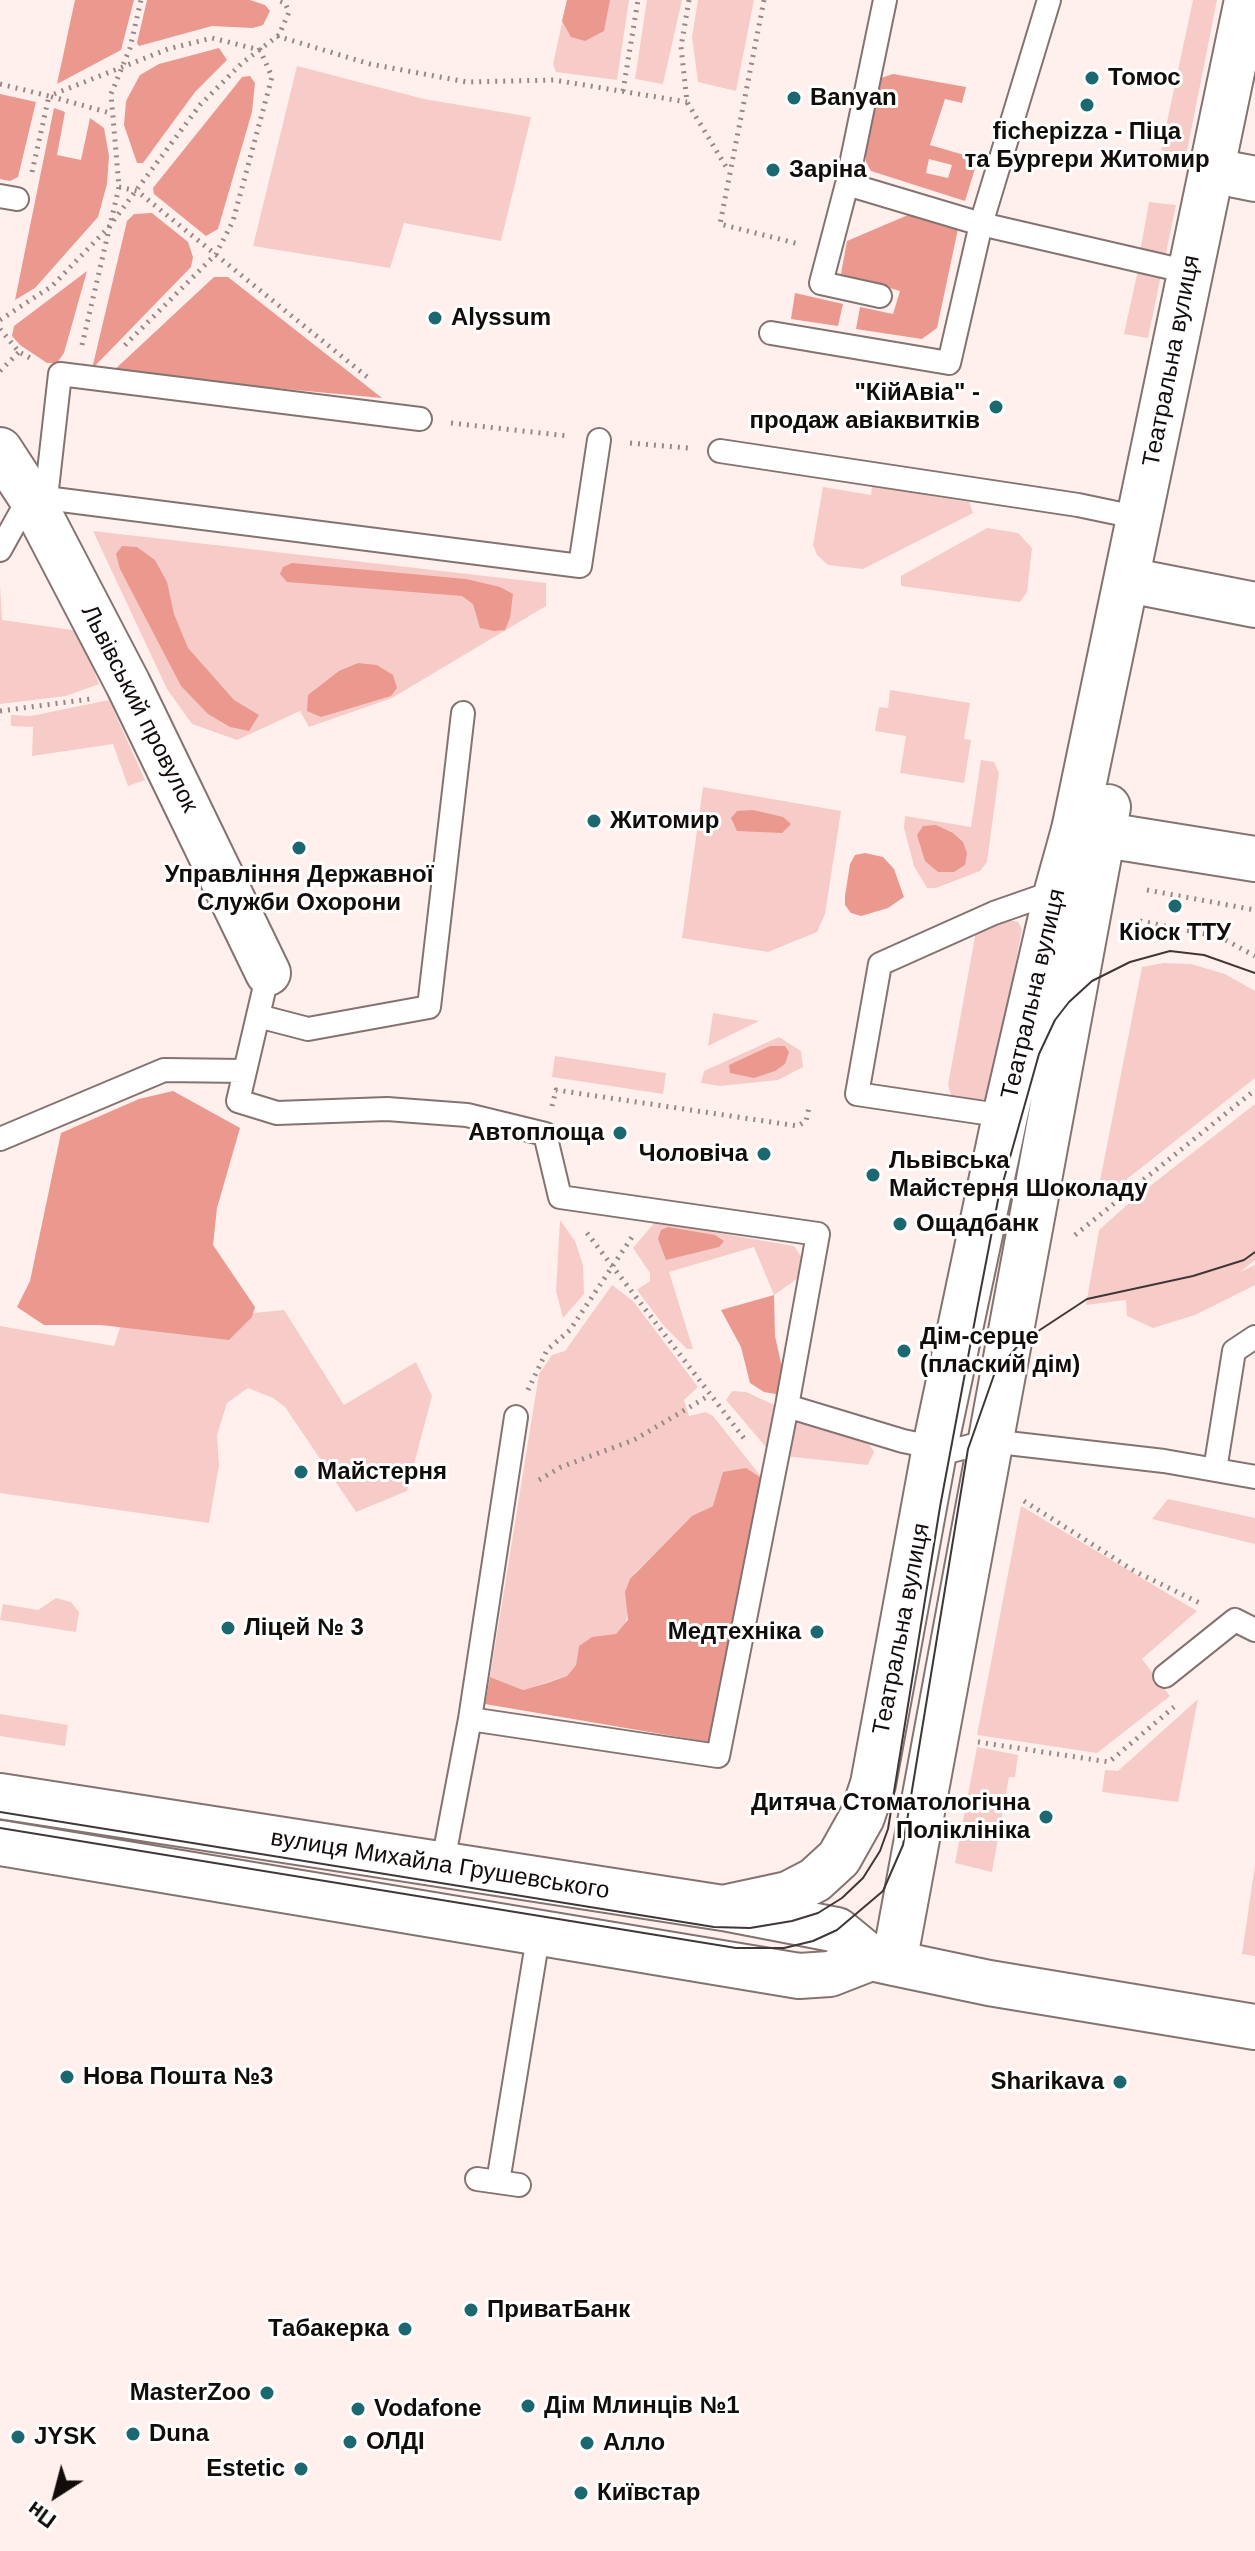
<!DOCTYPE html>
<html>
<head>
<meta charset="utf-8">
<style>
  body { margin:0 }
  #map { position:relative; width:1255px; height:2551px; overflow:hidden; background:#fff0ee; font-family:Helvetica,sans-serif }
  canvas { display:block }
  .north { position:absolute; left:16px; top:2455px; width:80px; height:80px; -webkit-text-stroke:6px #fff; paint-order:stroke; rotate:216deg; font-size:22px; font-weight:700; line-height:32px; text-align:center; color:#120c0b }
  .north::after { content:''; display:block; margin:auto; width:28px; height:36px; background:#120c0b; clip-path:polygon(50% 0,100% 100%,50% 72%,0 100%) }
</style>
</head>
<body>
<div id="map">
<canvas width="1255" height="2551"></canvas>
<div class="north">Пн</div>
</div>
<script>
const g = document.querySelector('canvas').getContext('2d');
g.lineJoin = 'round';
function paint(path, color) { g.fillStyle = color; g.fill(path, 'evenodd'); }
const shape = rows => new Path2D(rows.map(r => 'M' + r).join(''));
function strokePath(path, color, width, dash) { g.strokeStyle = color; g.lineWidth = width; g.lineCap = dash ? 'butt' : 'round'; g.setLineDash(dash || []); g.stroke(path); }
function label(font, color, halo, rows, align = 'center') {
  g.font = font + ' Helvetica,sans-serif'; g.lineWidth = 6; g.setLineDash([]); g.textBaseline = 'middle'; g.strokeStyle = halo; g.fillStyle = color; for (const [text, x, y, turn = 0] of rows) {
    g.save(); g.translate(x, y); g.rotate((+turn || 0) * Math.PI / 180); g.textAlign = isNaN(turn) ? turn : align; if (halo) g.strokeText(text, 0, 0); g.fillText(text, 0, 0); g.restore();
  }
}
paint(shape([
  [567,0,629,0,617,80,556,72,553,64],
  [647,0,682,0,663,84,635,79],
  [698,0,754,0,736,91,698,82,692,37],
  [1193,0,1217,0,1186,156,1161,150],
  [297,66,424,99,531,117,501,241,404,223,390,268,253,246],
  [1149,202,1176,205,1165,258,1140,252],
  [1138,270,1161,275,1148,338,1124,334],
  [872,486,969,502,973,513,863,569,828,565,817,555,813,545,823,487,871,495],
  [987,528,1018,533,1032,548,1027,592,1020,602,901,586,901,576],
  [93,531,546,583,546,606,392,698,309,727,300,711,237,740,192,724,167,689],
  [0,584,2,620,79,631,99,684,66,696,0,704],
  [890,690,970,703,964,739,971,740,964,783,900,773,906,736,875,731,879,707,888,708],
  [109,700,145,780,128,786,113,744,32,756,33,727,11,726,11,715,31,716],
  [981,760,994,762,999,773,987,862,980,871,936,888,927,888,914,866,904,828,905,816,971,827],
  [703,787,841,811,825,914,817,932,768,952,682,938],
  [1009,920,1018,922,1022,929,991,1091,986,1099,964,1101,951,1095,948,1085,976,931],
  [1164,963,1191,964,1225,974,1255,991,1255,1078,1113,1190,1104,1192,1098,1191,1142,967],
  [713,1013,759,1021,708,1046],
  [779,1037,801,1051,803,1067,778,1080,720,1086,701,1083,704,1071],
  [555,1056,666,1073,663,1094,552,1077],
  [1255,1104,1255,1260,1240,1272,1255,1265,1255,1285,1195,1315,1153,1328,1127,1316,1126,1300,1086,1305,1099,1230,1136,1197],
  [560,1220,575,1241,583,1265,584,1294,563,1318,556,1291],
  [655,1222,794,1246,803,1259,801,1276,774,1295,754,1247,669,1272,693,1349,687,1349,664,1326,637,1290,650,1281,650,1273,633,1248],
  [612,1285,633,1301,698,1387,684,1400,689,1416,706,1412,713,1416,763,1479,692,1517,635,1573,622,1642,591,1638,579,1646,576,1665,567,1676,523,1690,490,1677,539,1374,552,1355,565,1351],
  [284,1310,344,1405,416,1362,432,1396,407,1491,356,1512,285,1407,273,1398,248,1388,227,1403,217,1435,219,1465,209,1523,0,1493,0,1326,114,1346,124,1316,161,1322],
  [732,1391,746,1392,781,1408,770,1452,726,1400],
  [796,1417,870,1445,874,1452,868,1465,784,1456],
  [1168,1499,1255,1518,1255,1544,1152,1519],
  [1021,1506,1197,1611,1142,1659,1170,1696,1097,1753,977,1735],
  [56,1598,71,1602,79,1612,76,1632,0,1620,3,1604,38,1610],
  [1198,1699,1178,1802,1102,1792,1105,1770,1118,1771],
  [0,1714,68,1725,65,1746,0,1736],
  [977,1747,1018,1755,1015,1777,1009,1777,992,1872,955,1863],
  [1255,1865,1255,1956,1242,1954]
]), '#f7ccc8');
paint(shape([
  [75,0,134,0,121,50,57,84],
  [147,0,250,0,265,5,270,11,263,25,253,28,212,26,139,46,137,43],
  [567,0,610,0,604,31,585,41,571,37,562,21],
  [219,48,227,60,195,92,143,163,137,163,124,125,126,101,140,75,159,64],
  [893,74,966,87,962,103,945,99,930,145,978,159,965,201,871,171,866,162,866,144,881,78],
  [929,159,952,165,948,178,926,173],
  [250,76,255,83,252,112,218,229,206,236,154,194,153,188,235,86,242,77],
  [0,94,36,102,18,177,10,181,0,179],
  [54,108,65,112,57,155,81,160,90,118,104,128,109,156,107,184,98,217,35,288,15,300],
  [152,213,188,242,193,257,191,267,92,369,127,221,134,214],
  [908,215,958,229,937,328,922,339,856,329,860,307,893,314,900,291,841,274,847,241],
  [87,271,64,353,57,363,47,363,20,345,12,336,14,326],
  [214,277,228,277,382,398,111,373],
  [795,293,843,304,838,326,791,319],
  [122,546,137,547,155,560,167,582,174,614,188,648,234,700,259,715,249,731,230,727,208,714,181,686,120,569,116,554],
  [292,563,466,579,500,587,513,594,510,618,505,630,494,631,480,628,473,604,462,596,287,582,280,574,283,567],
  [358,663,377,665,393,675,397,688,391,696,321,717,307,711,308,695,339,671],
  [753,810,783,817,791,824,782,833,737,831,731,818,737,811],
  [936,825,953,833,963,842,967,853,965,865,954,872,938,872,925,861,917,835,923,826],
  [865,853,883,857,894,869,904,897,888,908,861,916,851,913,845,905,845,896,850,864,855,855],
  [770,1046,785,1046,789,1052,785,1064,775,1071,754,1078,730,1073,729,1065],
  [173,1091,240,1128,217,1208,213,1245,255,1307,252,1317,229,1340,101,1325,44,1325,17,1307,30,1281,61,1133,139,1099],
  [668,1227,715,1235,724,1241,719,1247,666,1260,658,1239,661,1230],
  [774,1295,775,1336,785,1381,781,1395,764,1392,750,1383,741,1347,721,1310],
  [746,1468,763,1479,708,1742,485,1704,490,1677,523,1690,547,1683,567,1676,576,1665,579,1646,592,1637,616,1634,628,1620,625,1592,630,1579,692,1516,713,1506,723,1472]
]), '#eb988f');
const lane = shape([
  [847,184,981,224,1189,272],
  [0,196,17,199],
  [880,296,821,283,847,184,885,0],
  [771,333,949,363,981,224,1049,0],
  [720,451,1078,505,1140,518],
  [46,498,60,374,420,419],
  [0,550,30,496,580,566,599,440],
  [268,973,238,1101,277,1113,387,1109,467,1115,545,1134,560,1197,818,1234,787,1406],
  [258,1016,308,1029,429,1007,463,713],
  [1005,1116,857,1094,880,964,994,913,1057,891],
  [0,1139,164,1070,245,1071],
  [1215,1470,1234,1351,1255,1337],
  [1165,1676,1235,1620,1255,1630],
  [470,1719,718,1756,787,1406,903,1441,951,1451,990,1441,1164,1461,1255,1477],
  [442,1867,470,1719,516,1417],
  [477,2179,498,2182],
  [519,2185,498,2182,539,1931]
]);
const street = shape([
  [1235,175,1255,179],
  [0,450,30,496,128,684,268,973],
  [1128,580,1255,605],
  [1074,830,1255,859]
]);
const secondary = shape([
  [0,1796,723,1908,837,1930,871,1958,894,1963,989,1983,1255,2027],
  [0,1843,799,1976,830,1974,871,1958],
  [723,1908,788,1894,815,1880,839,1858,862,1817,873,1784,935,1447,1005,1116,1057,891,1074,830,1247,0],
  [894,1963,1108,807]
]);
strokePath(lane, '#837371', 26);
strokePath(street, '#837371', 48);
strokePath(secondary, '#837371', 48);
strokePath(shape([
  [689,0,681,47,687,102,728,170],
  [764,0,720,224,799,244],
  [277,36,370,64,467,82,554,80,687,102],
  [0,84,49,96,168,49,212,38,260,50,265,61,272,77,233,221,216,254,121,349],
  [623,91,638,0],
  [32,172,49,96,110,113],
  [119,187,137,191,371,380],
  [0,320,52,286,108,228,200,105,242,63,279,35,289,12,285,3,277,0],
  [0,329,19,352,32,359],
  [82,345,119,187,111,94,130,48,141,0],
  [0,371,19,352],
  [451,423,568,436],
  [630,443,688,448],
  [0,711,90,699],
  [1147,890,1255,910],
  [1140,921,1220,937,1255,956],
  [552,1106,556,1090,798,1126,806,1121,809,1107],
  [587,1233,746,1441],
  [1075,1235,1255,1090],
  [528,1390,547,1350,570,1330,632,1237],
  [539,1480,561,1467,634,1440,710,1395],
  [1024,1501,1136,1572,1202,1604],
  [978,1742,1109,1762,1174,1707]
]), '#958a88', 5, [2, 6]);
strokePath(lane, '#fff', 22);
strokePath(street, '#fff', 44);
strokePath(secondary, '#fff', 44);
strokePath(shape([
  [0,1812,714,1927,750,1928,792,1921,818,1913,842,1898,863,1878,880,1851,888,1829,940,1507,977,1309,998,1200,1039,1054,1055,1020,1069,1002,1092,981,1130,962,1170,951,1204,955,1255,973],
  [0,1828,736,1948,784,1948,813,1941,837,1930,883,1891,903,1845,968,1449,994,1375,1020,1343,1087,1299,1193,1276,1244,1260,1255,1252]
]), '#3f3736', 2);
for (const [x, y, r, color] of [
  [1092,78,8,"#1c6870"],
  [794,98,8,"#1c6870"],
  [1087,105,8,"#1c6870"],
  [773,170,8,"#1c6870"],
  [435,318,8,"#1c6870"],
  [996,407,8,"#1c6870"],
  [594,821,8,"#1c6870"],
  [299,848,8,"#1c6870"],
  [1175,906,8,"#1c6870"],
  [620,1133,8,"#1c6870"],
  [764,1154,8,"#1c6870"],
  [873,1175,8,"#1c6870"],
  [900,1224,8,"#1c6870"],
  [904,1351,8,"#1c6870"],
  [301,1472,8,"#1c6870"],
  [228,1628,8,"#1c6870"],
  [817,1632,8,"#1c6870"],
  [1046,1817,8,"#1c6870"],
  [67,2077,8,"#1c6870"],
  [1120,2082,8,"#1c6870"],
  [471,2310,8,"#1c6870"],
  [405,2329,8,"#1c6870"],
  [267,2393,8,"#1c6870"],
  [528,2406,8,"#1c6870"],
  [358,2409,8,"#1c6870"],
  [133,2434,8,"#1c6870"],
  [18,2437,8,"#1c6870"],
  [350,2442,8,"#1c6870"],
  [587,2443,8,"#1c6870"],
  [301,2469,8,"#1c6870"],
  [581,2493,8,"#1c6870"]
]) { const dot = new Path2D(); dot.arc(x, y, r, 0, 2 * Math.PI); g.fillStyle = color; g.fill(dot); strokePath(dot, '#fff', 3); }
label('bold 24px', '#120c0b', '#fff', [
  ["Томос",1108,78],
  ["Banyan",810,98],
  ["fichepizza - Піца",1087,132,"center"],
  ["та Бургери Житомир",1087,160,"center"],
  ["Заріна",789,170],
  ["Alyssum",451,318],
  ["\"КійАвіа\" -",980,393,"right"],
  ["продаж авіаквитків",980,421,"right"],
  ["Житомир",610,821],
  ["Управління Державної",299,875,"center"],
  ["Служби Охорони",299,903,"center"],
  ["Кіоск ТТУ",1175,933,"center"],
  ["Автоплоща",604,1133,"right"],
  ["Чоловіча",748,1154,"right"],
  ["Львівська",889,1161],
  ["Майстерня Шоколаду",889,1189],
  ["Ощадбанк",916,1224],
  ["Дім-серце",920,1337],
  ["(плаский дім)",920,1365],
  ["Майстерня",317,1472],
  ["Ліцей № 3",244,1628],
  ["Медтехніка",801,1632,"right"],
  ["Дитяча Стоматологічна",1030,1803,"right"],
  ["Поліклініка",1030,1831,"right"],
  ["Нова Пошта №3",83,2077],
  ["Sharikava",1104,2082,"right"],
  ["ПриватБанк",487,2310],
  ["Табакерка",389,2329,"right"],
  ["MasterZoo",251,2393,"right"],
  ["Дім Млинців №1",544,2406],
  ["Vodafone",374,2409],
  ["Duna",149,2434],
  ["JYSK",34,2437],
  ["ОЛДІ",366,2442],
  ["Алло",603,2443],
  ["Estetic",285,2469,"right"],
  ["Київстар",597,2493]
], 'left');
label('24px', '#120c0b', '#fff', [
  ["Театральна вулиця",1172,361,-79],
  ["Львівський провулок",139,709,63],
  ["Театральна вулиця",1034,994,-77],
  ["Театральна вулиця",902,1629,-79],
  ["вулиця Михайла Грушевського",440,1865,9]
]);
</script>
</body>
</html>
